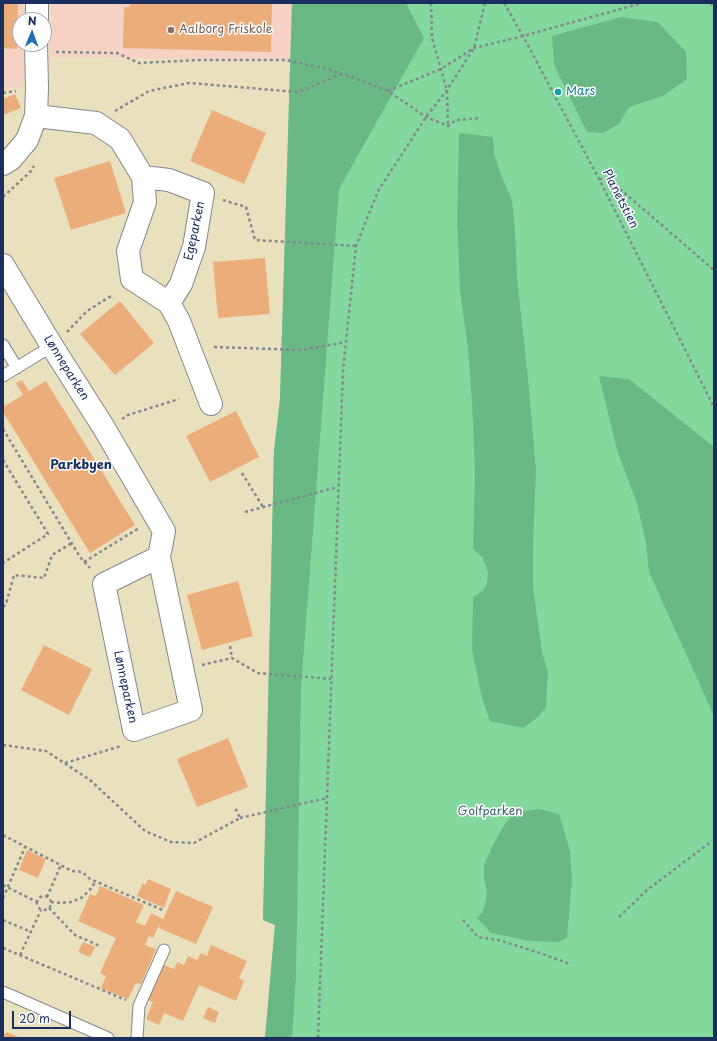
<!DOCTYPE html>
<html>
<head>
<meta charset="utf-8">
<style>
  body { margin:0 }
  #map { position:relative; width:717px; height:1041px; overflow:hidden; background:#e9e1be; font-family:"Playpen Sans",sans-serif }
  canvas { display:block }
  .frame { position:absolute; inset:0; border:4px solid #1b2f5e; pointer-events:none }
  .north { position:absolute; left:12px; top:12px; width:40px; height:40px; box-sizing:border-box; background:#fff; border:1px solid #a4acbf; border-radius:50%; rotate:1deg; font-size:11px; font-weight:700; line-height:16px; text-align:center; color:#1b2f5e }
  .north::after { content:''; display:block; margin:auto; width:14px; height:18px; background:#1f6fb2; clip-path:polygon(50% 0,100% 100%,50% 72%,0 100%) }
  .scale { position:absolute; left:12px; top:1011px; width:59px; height:18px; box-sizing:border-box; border:2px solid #1b2f5e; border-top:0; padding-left:5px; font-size:12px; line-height:14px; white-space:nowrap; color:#1b2f5e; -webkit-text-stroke:3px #fff; paint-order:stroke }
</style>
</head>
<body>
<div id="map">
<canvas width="717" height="1041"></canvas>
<div class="frame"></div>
<div class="north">N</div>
<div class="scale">20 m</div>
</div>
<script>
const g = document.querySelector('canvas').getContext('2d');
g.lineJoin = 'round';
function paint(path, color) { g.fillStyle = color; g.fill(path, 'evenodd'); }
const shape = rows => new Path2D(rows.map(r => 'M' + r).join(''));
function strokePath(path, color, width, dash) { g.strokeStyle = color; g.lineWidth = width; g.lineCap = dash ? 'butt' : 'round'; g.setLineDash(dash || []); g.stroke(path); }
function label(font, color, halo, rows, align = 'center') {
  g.font = font + ' "Playpen Sans",sans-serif'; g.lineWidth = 3; g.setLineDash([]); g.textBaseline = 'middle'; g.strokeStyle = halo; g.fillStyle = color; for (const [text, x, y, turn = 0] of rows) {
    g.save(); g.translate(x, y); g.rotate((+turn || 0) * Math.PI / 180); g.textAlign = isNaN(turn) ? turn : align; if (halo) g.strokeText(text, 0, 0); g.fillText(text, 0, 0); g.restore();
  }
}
paint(shape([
  [3,3,23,3,23,20,20,20,20,44,23,44,23,82,22,86,3,90],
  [51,3,292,3,290,60,50,57]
]), '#f5d2c3');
paint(shape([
  [292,3,714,3,714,1038,265,1038,275,925,263,920,274,451,280,399]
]), '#83d99d');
paint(shape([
  [292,3,406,3,424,38,339,189,301,688,296,976,292,1038,265,1038,275,925,263,920,274,451,280,399],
  [621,17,658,22,686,52,687,79,663,96,629,107,619,124,603,133,587,132,554,65,552,36],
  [459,133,493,137,494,153,500,172,512,200,515,230,517,278,528,378,536,470,533,549,533,587,542,653,548,671,546,707,538,717,523,728,490,721,482,698,472,649,473,597,483,591,487,583,488,572,482,557,473,549,475,472,472,402,468,349,460,290,457,221],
  [599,376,629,379,714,447,714,716,649,572,646,543,637,504,617,450],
  [539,809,559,814,570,851,572,879,567,938,558,942,530,941,491,933,477,918,482,913,485,904,487,893,484,878,484,865,493,845,505,824,515,812]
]), '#6ab984');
paint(shape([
  [3,3,18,3,17,49,3,48],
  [130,3,272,3,271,52,123,48,124,7,130,7],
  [15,94,21,108,3,115,3,99],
  [212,110,266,133,244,184,190,161],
  [110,161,126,213,71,230,54,178],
  [265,258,270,314,218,318,213,262],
  [120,301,154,343,115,375,80,334],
  [22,380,29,391,46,381,135,525,90,553,3,412,3,407,23,395,16,383],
  [236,411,259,457,210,482,186,436],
  [238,581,253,636,202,650,187,595],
  [44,645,92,669,69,715,21,690],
  [228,738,248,787,197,807,177,759],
  [27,850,46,859,38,878,19,870],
  [148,879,171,889,164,908,137,896,143,883,145,885],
  [100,886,144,905,136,922,145,926,151,913,163,919,176,891,213,907,196,944,159,928,160,925,159,925,153,938,149,936,145,945,156,949,141,984,136,983,128,999,101,988,106,976,100,973,116,938,78,921,90,894,96,896],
  [83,942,95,947,90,957,78,952],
  [211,945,247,961,239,978,244,981,236,1001,199,985,183,1021,164,1013,159,1025,146,1019,153,1002,148,1000,164,965,174,969,177,962,184,965,188,956,197,960,201,953,207,956],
  [208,1007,219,1012,215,1023,203,1018],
  [7,1032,21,1038,3,1038,3,1033,6,1034]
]), '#ebae7b');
const service = shape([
  [3,345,17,368],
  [3,376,52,346],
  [3,992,108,1038],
  [137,1038,139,1006,164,950]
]);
const minor = shape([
  [37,20,37,3],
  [36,116,96,123,120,139,143,177,169,180,203,193,194,247,181,284,169,303,132,279,128,251,145,202,143,177],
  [3,164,11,159,27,140,36,116,37,88,36,44],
  [3,265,52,346,104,428,164,531,159,557,191,710,134,730,104,584,159,557],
  [169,303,179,321,211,404]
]);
strokePath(service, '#82888e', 13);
strokePath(minor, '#82888e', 24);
strokePath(shape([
  [431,3,432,38,447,90,448,125],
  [504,3,523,36,599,179,714,407],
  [710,3,714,7],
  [56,52,117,53,139,63,201,60,286,60,331,70,363,81,388,91,426,117,448,126,456,120,480,118],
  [388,91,441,69,474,48,523,36,642,3],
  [3,93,16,91],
  [115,111,149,91,189,83,298,92,341,74],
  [599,179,604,179,614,184,714,270],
  [3,197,31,171,34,166],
  [223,200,246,207,255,240,356,246],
  [67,332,87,311,111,296],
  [214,347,302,350,346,342],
  [122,419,128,415,179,399],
  [3,429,80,557,90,568],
  [3,460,48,534,3,563],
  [242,473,263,507],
  [245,512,338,487],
  [84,562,139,528],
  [3,607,6,604,14,575,44,578,52,555,72,543],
  [230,646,232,658],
  [202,665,232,658,258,673,331,679],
  [3,745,46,751,90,780,145,831,171,842,194,843,240,818,235,807],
  [65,763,121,746],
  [240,818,327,798],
  [3,835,72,871,82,872,90,879,165,911],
  [3,885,37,902],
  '37 903a7 7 0 1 1 14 0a7 7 0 1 1-14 0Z',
  [47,897,61,865],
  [3,898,25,847],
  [51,902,61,903,71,902,81,898,89,891,96,881],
  [49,908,75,935,100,946],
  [619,917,647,890,712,841],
  [3,920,31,932],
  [463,920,478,937,498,940,540,953,570,964],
  [3,948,126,1000],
  [20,955,41,910],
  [318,1038,343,371,356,246,378,191,426,117,447,90,474,48,485,3]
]), '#82888e', 2.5, [3, 3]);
strokePath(service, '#fff', 11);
strokePath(minor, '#fff', 22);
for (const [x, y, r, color] of [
  [171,30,4,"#8d6e63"],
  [558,92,4,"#0f9aa8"]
]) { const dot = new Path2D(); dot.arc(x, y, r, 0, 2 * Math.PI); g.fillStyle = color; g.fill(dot); strokePath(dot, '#fff', 1.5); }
label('12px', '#785e54', '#fff', [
  ["Aalborg Friskole",179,30]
], 'left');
label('12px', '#0d838f', '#fff', [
  ["Mars",566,92]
], 'left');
label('12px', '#1b2f5e', '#fff', [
  ["Planetstien",620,199,63],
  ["Egeparken",195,231,-78],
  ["Lønneparken",66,368,58],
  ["Lønneparken",125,687,78]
]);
label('12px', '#3a6271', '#fff', [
  ["Golfparken",490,812]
]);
label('bold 13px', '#1b2f5e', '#fff', [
  ["Parkbyen",81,465]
]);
</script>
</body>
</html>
